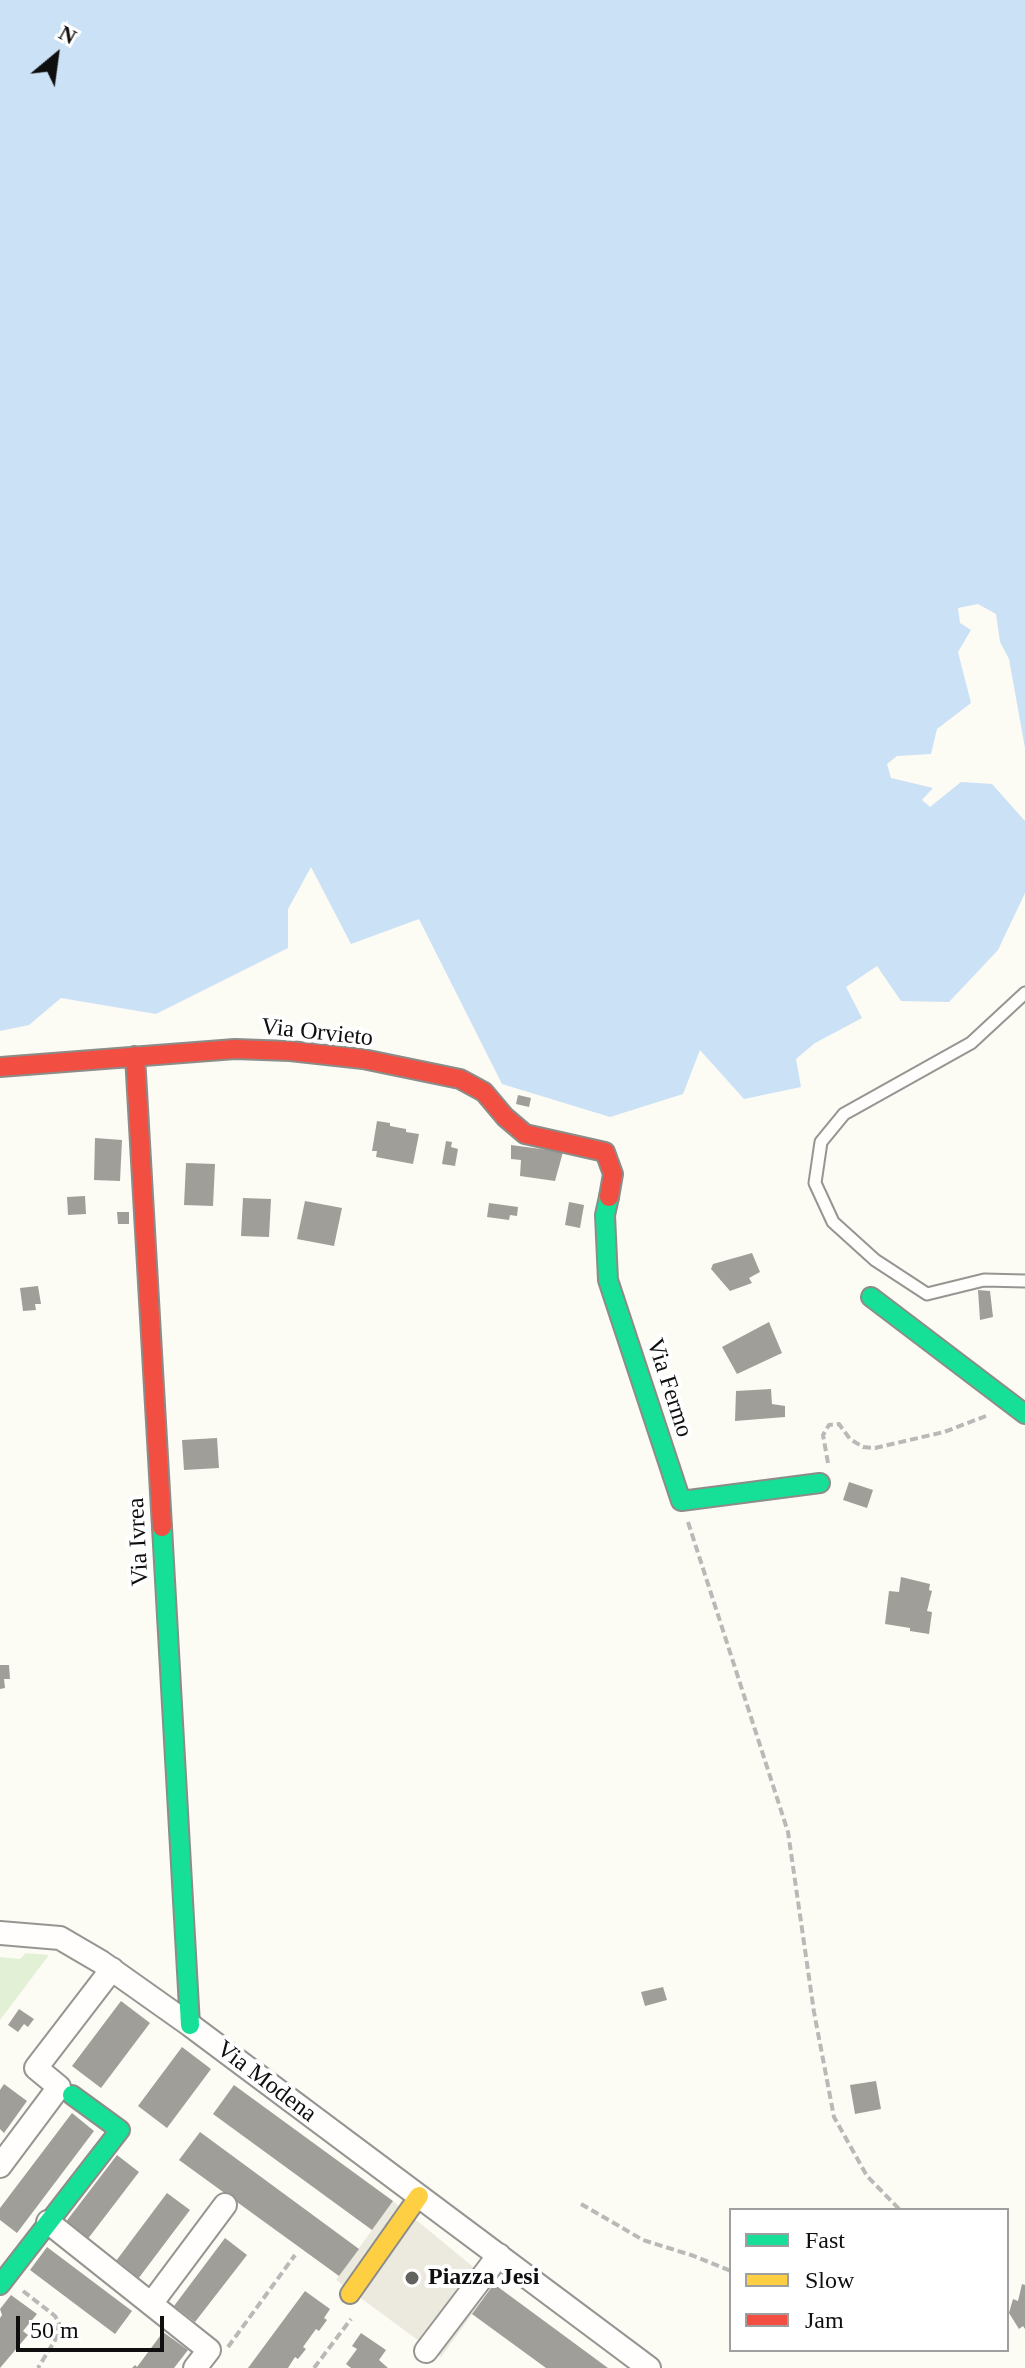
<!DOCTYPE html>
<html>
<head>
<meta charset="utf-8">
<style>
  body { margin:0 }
  #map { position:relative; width:1025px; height:2368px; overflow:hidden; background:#fcfbf4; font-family:"Times New Roman",serif }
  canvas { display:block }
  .legend { position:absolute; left:729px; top:2208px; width:280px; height:144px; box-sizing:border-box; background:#fff; border:2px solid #9f9f9f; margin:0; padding:10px 14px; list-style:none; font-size:24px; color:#0f0f0f }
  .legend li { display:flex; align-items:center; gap:16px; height:40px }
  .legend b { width:40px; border:2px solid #9f9f9f }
  .north { position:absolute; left:16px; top:16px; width:80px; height:80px; -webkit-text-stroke:6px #fff; paint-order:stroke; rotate:29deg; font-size:22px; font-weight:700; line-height:32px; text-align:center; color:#0f0f0f }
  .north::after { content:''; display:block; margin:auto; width:28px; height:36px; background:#0f0f0f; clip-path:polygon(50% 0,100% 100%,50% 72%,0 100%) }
  .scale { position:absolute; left:16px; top:2316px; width:148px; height:36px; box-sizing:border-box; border:4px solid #0f0f0f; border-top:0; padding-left:10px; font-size:24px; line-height:28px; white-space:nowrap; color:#0f0f0f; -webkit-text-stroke:6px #fff; paint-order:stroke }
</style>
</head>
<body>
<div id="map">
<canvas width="1025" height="2368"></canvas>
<ul class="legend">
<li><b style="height:10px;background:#16e098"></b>Fast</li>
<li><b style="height:10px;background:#ffcf43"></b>Slow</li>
<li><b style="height:10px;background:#f24e42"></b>Jam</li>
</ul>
<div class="north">N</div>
<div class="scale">50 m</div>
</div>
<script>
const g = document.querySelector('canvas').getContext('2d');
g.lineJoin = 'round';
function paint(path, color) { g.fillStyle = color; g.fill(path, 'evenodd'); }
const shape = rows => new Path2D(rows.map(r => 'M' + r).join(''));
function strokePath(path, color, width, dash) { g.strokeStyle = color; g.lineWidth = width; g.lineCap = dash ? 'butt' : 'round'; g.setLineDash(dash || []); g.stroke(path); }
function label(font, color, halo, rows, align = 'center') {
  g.font = font + ' "Times New Roman",serif'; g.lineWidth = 8; g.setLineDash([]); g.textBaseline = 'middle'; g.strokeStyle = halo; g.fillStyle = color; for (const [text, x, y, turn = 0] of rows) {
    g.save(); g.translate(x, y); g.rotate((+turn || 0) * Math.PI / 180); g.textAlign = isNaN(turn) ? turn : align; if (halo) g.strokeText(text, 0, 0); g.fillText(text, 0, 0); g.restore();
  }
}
paint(shape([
  [24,1953,49,1955,0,2020,0,1957,20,1959,25,1954]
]), '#e2f1d5');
paint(shape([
  [393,2201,494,2284,441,2357,336,2280]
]), '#eceadf');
paint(shape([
  [0,0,1025,0,1025,748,1009,659,1000,642,996,614,978,604,958,608,960,623,971,630,958,652,971,703,937,729,931,754,897,756,887,764,891,778,933,788,922,800,930,807,961,782,992,784,1025,821,1025,893,998,950,949,1002,901,1001,877,966,846,987,862,1018,815,1043,796,1059,801,1087,744,1099,700,1050,683,1094,610,1117,502,1084,419,919,351,944,311,867,288,909,288,948,156,1014,61,998,29,1025,0,1031]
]), '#cbe1f5');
paint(shape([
  [518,1095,531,1098,529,1107,516,1104],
  [377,1121,390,1123,390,1126,406,1129,406,1132,419,1134,413,1164,376,1157,377,1151,372,1151],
  [95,1138,122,1140,120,1181,94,1180],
  [446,1141,452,1142,451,1147,458,1149,455,1166,442,1164],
  [511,1145,563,1152,555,1181,520,1176,521,1160,511,1159],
  [186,1163,215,1164,213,1206,184,1205],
  [85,1196,86,1214,68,1215,67,1197],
  [243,1198,271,1199,269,1237,241,1236],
  [305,1201,342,1208,334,1246,297,1239],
  [569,1202,584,1205,580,1228,565,1225],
  [489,1203,518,1207,517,1216,510,1215,509,1220,487,1217],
  [117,1212,129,1212,129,1224,118,1224],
  [752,1253,760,1272,749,1278,752,1283,730,1291,711,1269,713,1264],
  [38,1286,41,1304,35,1304,36,1310,23,1311,20,1288],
  [978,1290,990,1291,993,1317,980,1320],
  [769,1322,782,1353,737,1374,722,1347],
  [771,1389,772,1404,785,1406,785,1417,735,1421,736,1391],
  [217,1438,219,1468,184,1470,182,1440],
  [849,1482,873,1490,867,1508,843,1500],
  [901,1577,930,1584,929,1590,932,1591,927,1611,932,1612,929,1634,910,1631,910,1628,885,1624,889,1591,899,1592],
  [0,1665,9,1665,10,1679,4,1679,5,1688,0,1689],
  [663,1987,667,2000,645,2006,641,1992],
  [121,2001,150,2023,101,2088,72,2066],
  [19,2009,34,2019,28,2027,24,2024,18,2032,8,2025],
  [182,2047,211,2069,167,2128,138,2106],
  [876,2081,881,2109,855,2114,850,2085],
  [4,2084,27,2101,4,2133,0,2129,0,2090],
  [234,2085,393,2201,372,2230,213,2114],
  [72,2113,94,2131,17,2233,0,2220,0,2208],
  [200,2132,359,2249,339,2276,179,2160],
  [117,2155,139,2172,87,2240,65,2223],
  [167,2193,190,2210,138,2279,116,2261],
  [225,2238,247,2255,195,2322,174,2306],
  [47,2247,132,2311,115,2334,30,2270],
  [494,2284,608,2368,546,2368,472,2314],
  [1022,2284,1025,2285,1025,2329,1023,2326,1019,2329,1009,2313,1013,2299,1018,2301],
  [305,2291,330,2309,324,2318,327,2320,319,2331,316,2329,303,2347,306,2349,298,2359,295,2357,288,2368,248,2368],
  [11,2295,37,2314,23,2331,28,2335,0,2368,0,2318,2,2315,0,2309],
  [163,2332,188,2350,174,2368,132,2368,135,2365,137,2367],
  [361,2333,386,2350,379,2360,388,2368,351,2368,346,2364,357,2349,352,2346]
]), '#a09e99');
const lane = shape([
  [1025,993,971,1043,844,1114,821,1142,815,1183,833,1222,875,1260,927,1294,984,1280,1025,1281]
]);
const street = shape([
  [0,1933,60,1938,101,1962,190,2025,649,2368],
  [0,2166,59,2087,36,2068,112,1969],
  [48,2222,209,2350,195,2368],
  [151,2304,225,2205],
  [426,2351,499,2255]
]);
const fast = shape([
  [609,1197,605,1215,608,1280,681,1501,820,1483],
  [871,1297,1025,1414],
  [162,1527,190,2025],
  [0,2285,120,2130,72,2095]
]);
const slow = shape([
  [350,2294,419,2196]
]);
const jam = shape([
  [135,1056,162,1527],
  [0,1067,235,1049,290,1051,363,1059,460,1079,484,1092,505,1117,525,1134,605,1152,613,1174,609,1197]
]);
strokePath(lane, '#969592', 15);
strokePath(street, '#969592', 26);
strokePath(fast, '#8c8c89', 22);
strokePath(slow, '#8c8c89', 22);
strokePath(jam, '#8c8c89', 22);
strokePath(shape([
  [828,1463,823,1435,829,1425,839,1424,850,1439,863,1447,875,1448,944,1432,986,1416],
  [688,1522,788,1832,814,2012,834,2117,867,2176,900,2210],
  [581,2204,643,2240,694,2256,731,2271],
  [23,2291,55,2316,59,2323,57,2337,38,2368],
  [228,2347,295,2255],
  [314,2368,351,2319]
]), '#b9b9b8', 4, [8, 4]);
strokePath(lane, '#fffefd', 11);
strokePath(street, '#fffefd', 22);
strokePath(fast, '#16e098', 18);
strokePath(slow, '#ffcf43', 18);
strokePath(jam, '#f24e42', 18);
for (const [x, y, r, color] of [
  [412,2278,8,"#62625f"]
]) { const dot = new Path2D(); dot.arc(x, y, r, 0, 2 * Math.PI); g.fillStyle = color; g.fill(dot); strokePath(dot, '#fff', 3); }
label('24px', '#0f0f0f', '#fff', [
  ["Via Orvieto",317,1033,6],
  ["Via Fermo",669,1388,72],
  ["Via Ivrea",139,1542,-93],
  ["Via Modena",266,2082,37]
]);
label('bold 24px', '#0f0f0f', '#fff', [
  ["Piazza Jesi",428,2278]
], 'left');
</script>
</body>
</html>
